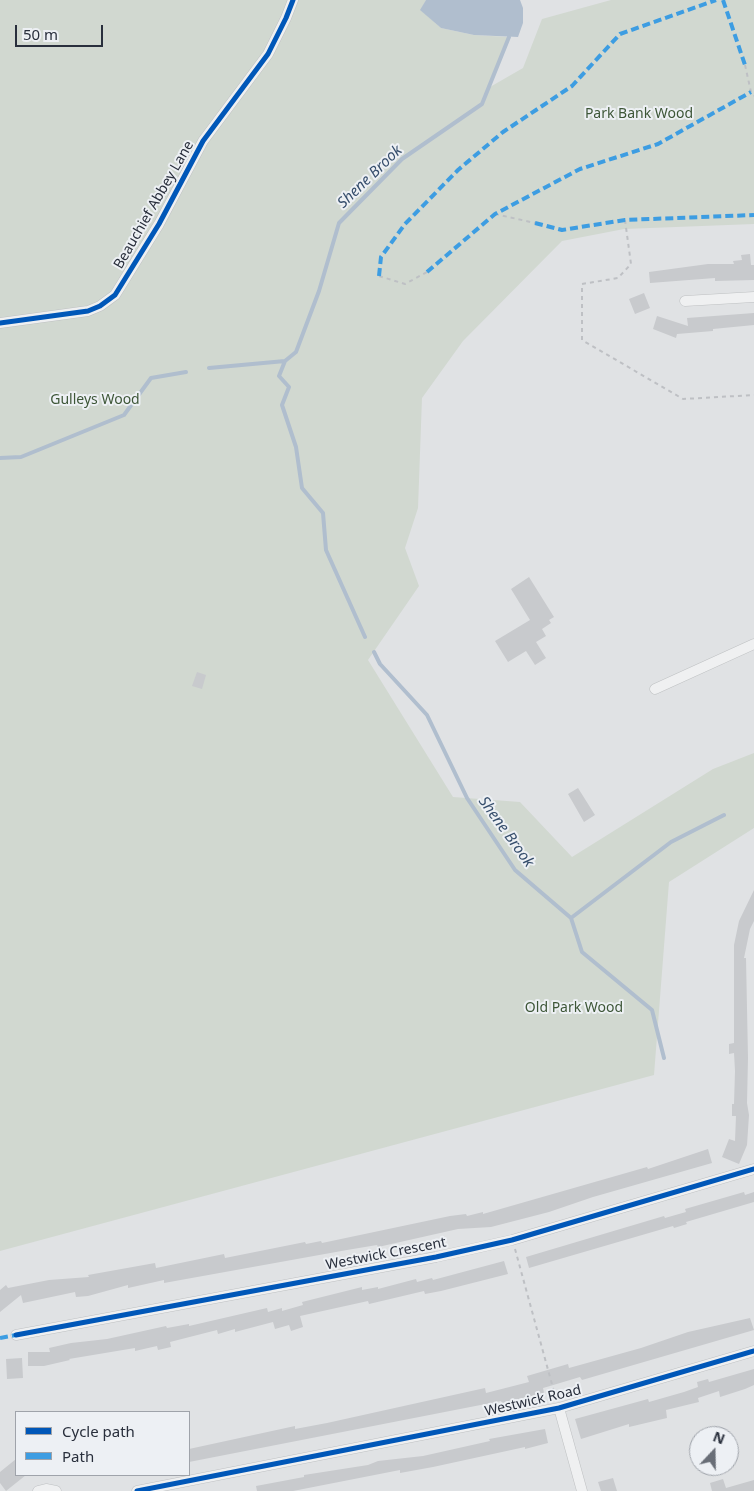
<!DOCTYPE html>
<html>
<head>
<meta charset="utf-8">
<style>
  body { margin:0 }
  #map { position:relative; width:754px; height:1491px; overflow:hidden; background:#e0e2e4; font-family:"Noto Sans",sans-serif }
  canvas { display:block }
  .legend { position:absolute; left:15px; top:1411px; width:175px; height:65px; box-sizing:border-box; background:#edf0f4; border:1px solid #9fa3aa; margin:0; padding:6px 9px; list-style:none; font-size:15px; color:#292f3c }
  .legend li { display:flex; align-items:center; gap:10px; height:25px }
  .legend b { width:25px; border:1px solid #9fa3aa }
  .north { position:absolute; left:689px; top:1426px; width:50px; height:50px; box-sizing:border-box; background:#edf0f4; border:1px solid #9fa3aa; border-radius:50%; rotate:21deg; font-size:14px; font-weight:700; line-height:20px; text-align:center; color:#292f3c }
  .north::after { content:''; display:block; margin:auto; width:18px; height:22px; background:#696e77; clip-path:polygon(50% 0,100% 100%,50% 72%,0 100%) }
  .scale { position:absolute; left:15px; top:25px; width:88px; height:22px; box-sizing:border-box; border:2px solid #292f3c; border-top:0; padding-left:6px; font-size:15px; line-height:18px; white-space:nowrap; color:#292f3c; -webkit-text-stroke:4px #edf0f4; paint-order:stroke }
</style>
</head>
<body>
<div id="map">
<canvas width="754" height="1491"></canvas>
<ul class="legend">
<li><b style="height:6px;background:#0057b8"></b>Cycle path</li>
<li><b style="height:6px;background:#3d9de2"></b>Path</li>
</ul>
<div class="north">N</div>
<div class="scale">50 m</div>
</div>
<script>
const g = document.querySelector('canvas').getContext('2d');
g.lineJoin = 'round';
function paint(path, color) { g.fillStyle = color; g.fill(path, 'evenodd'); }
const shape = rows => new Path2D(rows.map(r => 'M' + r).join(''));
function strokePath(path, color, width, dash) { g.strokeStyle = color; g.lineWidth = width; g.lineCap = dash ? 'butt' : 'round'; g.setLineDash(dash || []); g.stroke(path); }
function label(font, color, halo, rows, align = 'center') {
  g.font = font + ' "Noto Sans",sans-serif'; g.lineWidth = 4; g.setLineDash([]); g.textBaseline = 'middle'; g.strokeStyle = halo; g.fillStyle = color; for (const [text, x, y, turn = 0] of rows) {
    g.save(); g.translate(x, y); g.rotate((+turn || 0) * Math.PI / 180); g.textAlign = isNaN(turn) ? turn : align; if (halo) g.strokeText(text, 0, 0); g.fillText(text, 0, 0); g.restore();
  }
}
paint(shape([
  [0,0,426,0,421,10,441,28,474,35,509,37,490,87,523,68,542,19,611,0,754,0,754,224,624,229,562,241,463,341,422,398,418,508,405,548,419,586,368,660,453,797,520,802,572,857,713,769,754,753,754,828,669,882,654,1075,0,1251]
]), '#d1d8d0');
paint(shape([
  [426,0,520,0,523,8,523,23,518,37,474,35,441,28,420,10]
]), '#b0bece');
strokePath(shape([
  [285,361,279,376,289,387,282,405,296,447,302,488,323,513,326,550,365,637],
  [209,368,285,361,296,352,319,291,339,223,402,159,482,104,509,37],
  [0,458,21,457,124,415,151,378,186,372],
  [374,652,380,664,427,715,467,798,515,870,571,918,582,952,652,1010,664,1058],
  [571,918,671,842,724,815]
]), '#b0bece', 4);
paint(shape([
  [750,254,751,265,754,265,754,280,715,281,715,278,650,283,649,272,708,264,734,264,733,261,742,260,741,255],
  [644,293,650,308,635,314,629,299],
  [754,313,754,325,713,329,713,331,677,334,676,338,653,329,657,316,688,326,687,318],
  [529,577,554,617,549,620,551,623,542,629,546,636,536,642,546,658,535,665,526,651,508,662,495,641,530,620,511,589],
  [197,672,206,675,202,689,192,686],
  [578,788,595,815,584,822,568,794],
  [754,890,754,921,750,929,744,958,746,958,748,1058,747,1103,749,1115,747,1145,739,1164,722,1157,729,1139,735,1141,736,1116,732,1116,732,1104,734,1104,735,1071,734,1053,729,1054,729,1044,734,1043,734,945,739,921],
  [708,1149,712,1163,593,1197,549,1212,491,1227,458,1229,378,1247,377,1245,347,1250,164,1283,164,1280,128,1288,128,1285,88,1296,76,1297,75,1292,23,1303,21,1295,0,1312,0,1290,6,1285,8,1288,49,1280,89,1277,88,1275,155,1263,156,1268,224,1254,225,1258,305,1242,306,1244,321,1241,322,1243,450,1216,466,1214,467,1216,483,1212,483,1214,647,1167,648,1169],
  [744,1192,745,1195,754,1192,754,1202,686,1222,687,1224,674,1228,673,1226,529,1268,526,1257,664,1216,665,1218,686,1212,685,1209],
  [504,1261,508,1274,441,1291,425,1294,424,1291,369,1304,368,1301,300,1316,303,1327,291,1331,289,1325,275,1329,273,1322,235,1332,235,1329,218,1334,217,1330,170,1342,171,1347,158,1350,157,1346,135,1351,135,1348,69,1359,70,1360,44,1366,28,1366,28,1352,50,1352,49,1348,71,1343,107,1339,166,1326,167,1328,189,1324,189,1326,267,1308,268,1312,282,1308,282,1311,303,1305,302,1302,362,1287,362,1290,378,1287,378,1289,416,1279,417,1282,432,1278,433,1280],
  [750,1318,754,1330,582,1380,580,1377,550,1386,543,1388,544,1393,502,1403,501,1401,189,1462,189,1449,295,1426,295,1429,327,1423,485,1388,486,1393,529,1382,527,1376,568,1364,569,1368,641,1348,688,1332],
  [22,1358,23,1378,7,1379,6,1359],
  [754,1369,754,1385,745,1389,720,1397,719,1391,698,1398,699,1402,666,1410,667,1418,629,1427,629,1424,581,1439,575,1419,648,1399,649,1402,684,1392,698,1387,697,1382,708,1379,709,1382],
  [545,1429,548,1443,525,1449,525,1447,433,1467,400,1473,400,1470,293,1491,257,1491,256,1486,304,1477,304,1475,368,1465,378,1461,423,1456,490,1441,489,1439],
  [16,1459,16,1475,26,1475,6,1491,0,1483,0,1472],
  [613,1478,617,1491,601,1491,598,1482],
  [723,1479,726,1488,754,1480,754,1491,712,1491,710,1483]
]), '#c8cacd');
const minor = shape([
  [685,301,754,297],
  [0,323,88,311,100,306,115,295,159,224,203,141,268,54,286,18,293,0],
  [655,689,754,644],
  [16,1335,436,1257,512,1240,754,1169],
  [559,1408,582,1491],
  [38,1491,46,1489,56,1491],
  [137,1491,559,1408,754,1351]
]);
strokePath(minor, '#bec0c2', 11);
strokePath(shape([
  [745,65,751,92,754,96],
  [495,214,535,223],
  [625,220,631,264,618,278,582,284,582,340,683,399,754,395],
  [379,276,405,284,427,272],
  [515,1249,556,1399]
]), '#bec0c4', 2, [4, 4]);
strokePath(minor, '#eff0f1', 10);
strokePath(shape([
  [723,0,745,65],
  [535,223,562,230,625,220,754,215],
  [427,272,495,214,580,169,658,144,751,92],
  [379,276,381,257,405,224,458,170,503,132,572,86,620,34,716,0],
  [0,1338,16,1335]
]), '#3d9de2', 4, [8, 4]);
strokePath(shape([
  [0,323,88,311,100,306,115,295,159,224,203,141,268,54,286,18,293,0],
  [16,1335,436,1257,512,1240,754,1169],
  [137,1491,559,1408,754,1351]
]), '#0057b8', 5);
label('14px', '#3d5637', '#edf0f4', [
  ["Park Bank Wood",639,114],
  ["Gulleys Wood",95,400],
  ["Old Park Wood",574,1008]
]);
label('14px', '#292f3c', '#edf0f4', [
  ["Beauchief Abbey Lane",154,205,-60],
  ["Westwick Crescent",386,1254,-11],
  ["Westwick Road",533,1401,-13]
]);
label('italic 15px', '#364e6c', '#edf0f4', [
  ["Shene Brook",370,177,-44],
  ["Shene Brook",506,832,54]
]);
</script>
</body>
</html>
